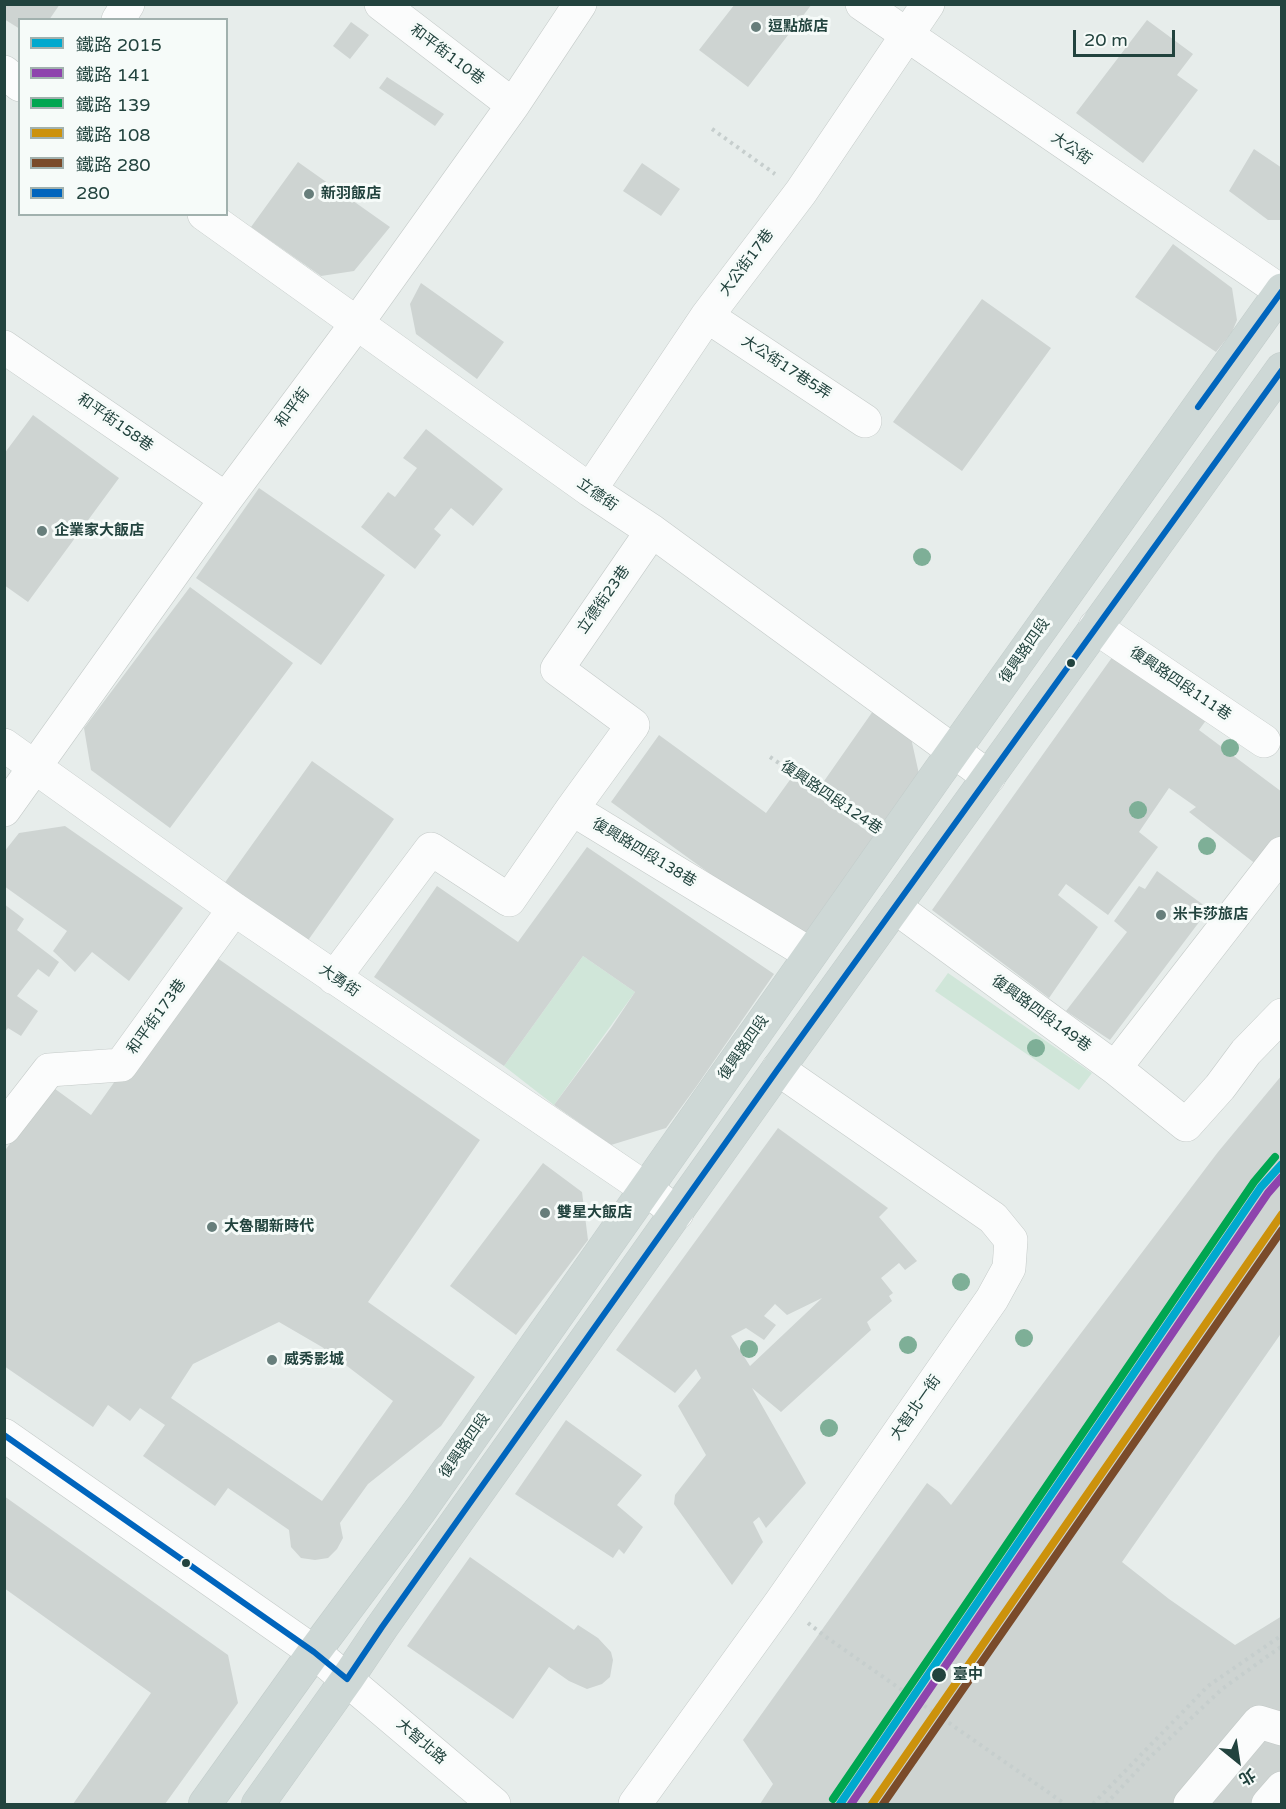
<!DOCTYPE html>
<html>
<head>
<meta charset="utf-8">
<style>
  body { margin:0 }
  #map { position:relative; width:1286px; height:1809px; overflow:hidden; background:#e7edeb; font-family:"Varela Round","Noto Sans TC",sans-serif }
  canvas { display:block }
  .frame { position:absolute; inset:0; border:6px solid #22433e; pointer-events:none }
  .legend { position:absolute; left:18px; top:18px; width:210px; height:198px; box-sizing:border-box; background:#f6fbf9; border:2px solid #a1b1ae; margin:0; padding:8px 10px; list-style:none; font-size:18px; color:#22433e }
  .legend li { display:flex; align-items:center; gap:12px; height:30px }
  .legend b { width:30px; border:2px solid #a1b1ae }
  .north { position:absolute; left:1208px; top:1731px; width:60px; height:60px; -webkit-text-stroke:4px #f6fbf9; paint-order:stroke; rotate:150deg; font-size:16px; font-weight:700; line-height:24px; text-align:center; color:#22433e }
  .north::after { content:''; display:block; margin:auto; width:21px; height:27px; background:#22433e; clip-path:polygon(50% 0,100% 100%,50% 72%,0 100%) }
  .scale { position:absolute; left:1073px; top:30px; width:102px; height:27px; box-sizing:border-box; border:3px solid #22433e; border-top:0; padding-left:8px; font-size:18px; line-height:21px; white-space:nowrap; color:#22433e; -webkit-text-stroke:4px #f6fbf9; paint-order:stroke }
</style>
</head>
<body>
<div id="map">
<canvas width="1286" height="1809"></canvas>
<div class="frame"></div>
<ul class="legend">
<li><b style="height:8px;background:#00a9ce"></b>鐵路 2015</li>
<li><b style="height:8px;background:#8e44ad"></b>鐵路 141</li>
<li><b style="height:8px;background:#00a651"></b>鐵路 139</li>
<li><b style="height:8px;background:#cc920c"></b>鐵路 108</li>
<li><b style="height:8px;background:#7a4b2a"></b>鐵路 280</li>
<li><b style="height:8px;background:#0065bd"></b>280</li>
</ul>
<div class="north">北</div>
<div class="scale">20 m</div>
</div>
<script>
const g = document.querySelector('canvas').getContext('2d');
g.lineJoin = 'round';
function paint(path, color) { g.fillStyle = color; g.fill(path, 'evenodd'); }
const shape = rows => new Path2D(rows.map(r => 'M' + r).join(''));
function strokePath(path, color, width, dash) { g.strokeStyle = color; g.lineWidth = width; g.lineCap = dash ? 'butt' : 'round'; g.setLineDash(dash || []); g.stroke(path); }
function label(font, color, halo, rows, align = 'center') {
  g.font = font + ' "Varela Round","Noto Sans TC",sans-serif'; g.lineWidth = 6; g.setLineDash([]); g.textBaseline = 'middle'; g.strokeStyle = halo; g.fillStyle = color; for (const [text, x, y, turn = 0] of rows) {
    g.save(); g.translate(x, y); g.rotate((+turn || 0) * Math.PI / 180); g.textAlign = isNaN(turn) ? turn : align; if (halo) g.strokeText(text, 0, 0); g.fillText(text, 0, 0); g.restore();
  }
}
paint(shape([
  [583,956,635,992,554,1105,504,1066],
  [948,973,1092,1073,1079,1090,935,991]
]), '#d0e6d9');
paint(shape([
  [4,4,60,4,49,20,20,20,20,29,4,19],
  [735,4,812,4,748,87,699,50],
  [1147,20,1193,54,1177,75,1198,90,1143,163,1076,113],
  [351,22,369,35,350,59,333,46],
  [387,77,444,114,435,126,379,88],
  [1254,149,1282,168,1282,220,1268,220,1229,191],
  [298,162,390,227,354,271,321,276,251,227],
  [642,163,680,189,661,216,623,191],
  [1173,244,1232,288,1237,320,1232,332,1216,352,1135,297],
  [421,283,504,342,477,379,416,334,410,304],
  [982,299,1051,348,962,471,893,422],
  [33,415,119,478,28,602,4,585,4,454],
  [426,429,503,489,473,526,451,508,434,529,441,535,415,569,361,527,388,492,395,497,417,468,403,458],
  [259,488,385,575,321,665,196,578],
  [190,587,293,663,170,828,91,770,84,728],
  [1118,649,1212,712,1199,730,1282,792,1282,843,1257,865,1189,812,1196,807,1169,788,1139,832,1158,847,1108,915,1066,884,1058,895,1098,927,1049,998,932,910],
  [873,711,911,738,921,783,888,830,822,784],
  [659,735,766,813,792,777,881,841,806,943,611,802],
  [312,761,394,819,304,946,221,888],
  [65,826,183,908,129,981,92,952,75,972,53,951,67,931,4,886,4,852,19,833],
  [587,847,774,974,696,1087,666,1128,611,1145,554,1105,611,1028,635,992,583,956,504,1066,374,977,437,886,518,942],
  [1157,871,1209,909,1110,1040,1066,1011,1127,932,1114,921,1139,886,1145,889],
  [4,904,24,919,17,930,59,962,49,977,38,969,17,996,38,1011,21,1036,8,1028,4,1033],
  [207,951,480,1140,368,1302,475,1377,441,1426,368,1484,340,1523,343,1538,337,1549,328,1558,315,1560,301,1558,291,1547,289,1530,228,1488,215,1506,143,1456,165,1425,140,1408,130,1421,108,1405,93,1427,4,1366,4,1152,51,1086,91,1115],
  [279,1322,322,1347,393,1401,322,1501,171,1398,193,1364],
  [1282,1075,1282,1332,1122,1562,1169,1599,1235,1645,1282,1616,1282,1804,760,1804,773,1784,743,1740,927,1483,939,1492,951,1505,1218,1152],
  [778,1128,888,1208,879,1217,917,1261,905,1270,899,1263,881,1278,893,1293,889,1296,892,1301,867,1322,871,1330,781,1412,752,1388,806,1483,766,1528,759,1517,753,1522,763,1542,732,1585,674,1504,675,1495,706,1455,678,1406,701,1378,696,1369,675,1393,616,1350],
  [822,1298,750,1366,731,1336,746,1328,764,1340,776,1325,764,1316,775,1304,787,1315],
  [543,1163,582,1192,588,1240,516,1335,450,1286],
  [566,1420,642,1475,617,1505,643,1527,624,1554,619,1549,613,1558,515,1494],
  [4,1496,228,1655,238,1703,165,1804,73,1804,151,1693,4,1588],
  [470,1557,574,1630,578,1625,598,1638,611,1652,613,1660,610,1677,602,1684,587,1689,569,1681,549,1667,513,1719,407,1646]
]), '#ced4d2');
const minor = shape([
  [381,4,513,105],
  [862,4,1282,292],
  [118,20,128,4],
  [4,72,20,85],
  [204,214,590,490,652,531,989,777],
  [707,316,865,421],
  [4,347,226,499],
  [590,490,707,316,801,192,928,4],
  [1095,627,1264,741],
  [4,745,234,909,645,1188,677,1213],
  [572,809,633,725,557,669,652,531],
  [4,810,226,499,357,323,513,105,580,4],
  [895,907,1115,1068,1186,1125,1220,1087,1246,1052,1282,1015],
  [334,978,431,849,509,900,572,809,810,954],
  [1115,1068,1282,853],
  [4,1128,49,1070,121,1065,234,909],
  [4,1435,314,1652,494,1804],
  [635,1804,781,1602,992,1299,1009,1268,1011,1240,993,1218,778,1069],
  [1190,1804,1259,1722,1282,1729],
  [1268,1804,1282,1788]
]);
const major = shape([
  [205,1804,314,1652,421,1509,936,776,1282,290],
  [258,1804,347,1679,382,1627,778,1069,1282,369]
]);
strokePath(minor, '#c4cac8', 34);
strokePath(major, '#c2ccca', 34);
strokePath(shape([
  [712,129,775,174],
  [770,757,863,821],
  [808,1623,826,1637,1065,1804],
  [1093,1804,1208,1686,1282,1635],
  [1106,1804,1148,1759,1222,1689,1282,1646]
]), '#c6cecd', 4, [3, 4.5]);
strokePath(minor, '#fbfcfc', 33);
strokePath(major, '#ced8d6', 33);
strokePath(shape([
  [1198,407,1282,291],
  [4,1435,314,1652,347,1679,382,1627,778,1069,1282,370]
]), '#0065bd', 6);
strokePath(shape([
  [840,1804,1261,1187,1282,1164]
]), '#00a9ce', 8);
strokePath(shape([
  [851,1804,1268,1193,1282,1177]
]), '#8e44ad', 8);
strokePath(shape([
  [833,1799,1254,1182,1275,1157]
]), '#00a651', 8);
strokePath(shape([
  [872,1804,1282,1214]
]), '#cc920c', 8);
strokePath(shape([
  [883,1804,1282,1230]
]), '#7a4b2a', 8);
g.fillStyle = '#7eaf97';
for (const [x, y] of [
  [922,557],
  [1230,748],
  [1138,810],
  [1207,846],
  [1036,1048],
  [961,1282],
  [1024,1338],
  [908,1345],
  [749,1349],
  [829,1428]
]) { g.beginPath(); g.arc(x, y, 9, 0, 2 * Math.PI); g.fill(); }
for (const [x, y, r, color] of [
  [756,27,6,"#677e7b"],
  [309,194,6,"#677e7b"],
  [42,531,6,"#677e7b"],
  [1071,663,5,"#22433e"],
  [1161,915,6,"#677e7b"],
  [545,1213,6,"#677e7b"],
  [212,1227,6,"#677e7b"],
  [272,1360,6,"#677e7b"],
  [186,1563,5,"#22433e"],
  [939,1675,8,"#22433e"]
]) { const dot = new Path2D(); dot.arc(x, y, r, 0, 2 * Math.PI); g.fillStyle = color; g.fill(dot); strokePath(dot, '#f6fbf9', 2); }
label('bold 15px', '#22433e', '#f6fbf9', [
  ["逗點旅店",768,27],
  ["新羽飯店",321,194],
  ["企業家大飯店",54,531],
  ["米卡莎旅店",1173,915],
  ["雙星大飯店",557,1213],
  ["大魯閣新時代",224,1227],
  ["威秀影城",284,1360]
], 'left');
label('15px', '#22433e', '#f6fbf9', [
  ["和平街110巷",447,55,37],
  ["大公街",1071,149,34],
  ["大公街17巷",747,263,-53],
  ["大公街17巷5弄",786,368,33],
  ["和平街",293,408,-53],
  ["和平街158巷",115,423,35],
  ["立德街",597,495,35],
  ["立德街23巷",604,600,-55],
  ["復興路四段",1025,651,-55],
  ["復興路四段111巷",1180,684,34],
  ["復興路四段124巷",831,798,34],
  ["復興路四段138巷",644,853,31],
  ["大勇街",339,981,34],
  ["復興路四段149巷",1041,1014,36],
  ["和平街173巷",157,1017,-54],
  ["復興路四段",744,1048,-55],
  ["大智北一街",916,1408,-55],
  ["復興路四段",465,1446,-55],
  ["大智北路",421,1742,41]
]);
label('bold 15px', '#22433e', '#f6fbf9', [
  ["臺中",953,1675]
], 'left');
</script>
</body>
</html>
